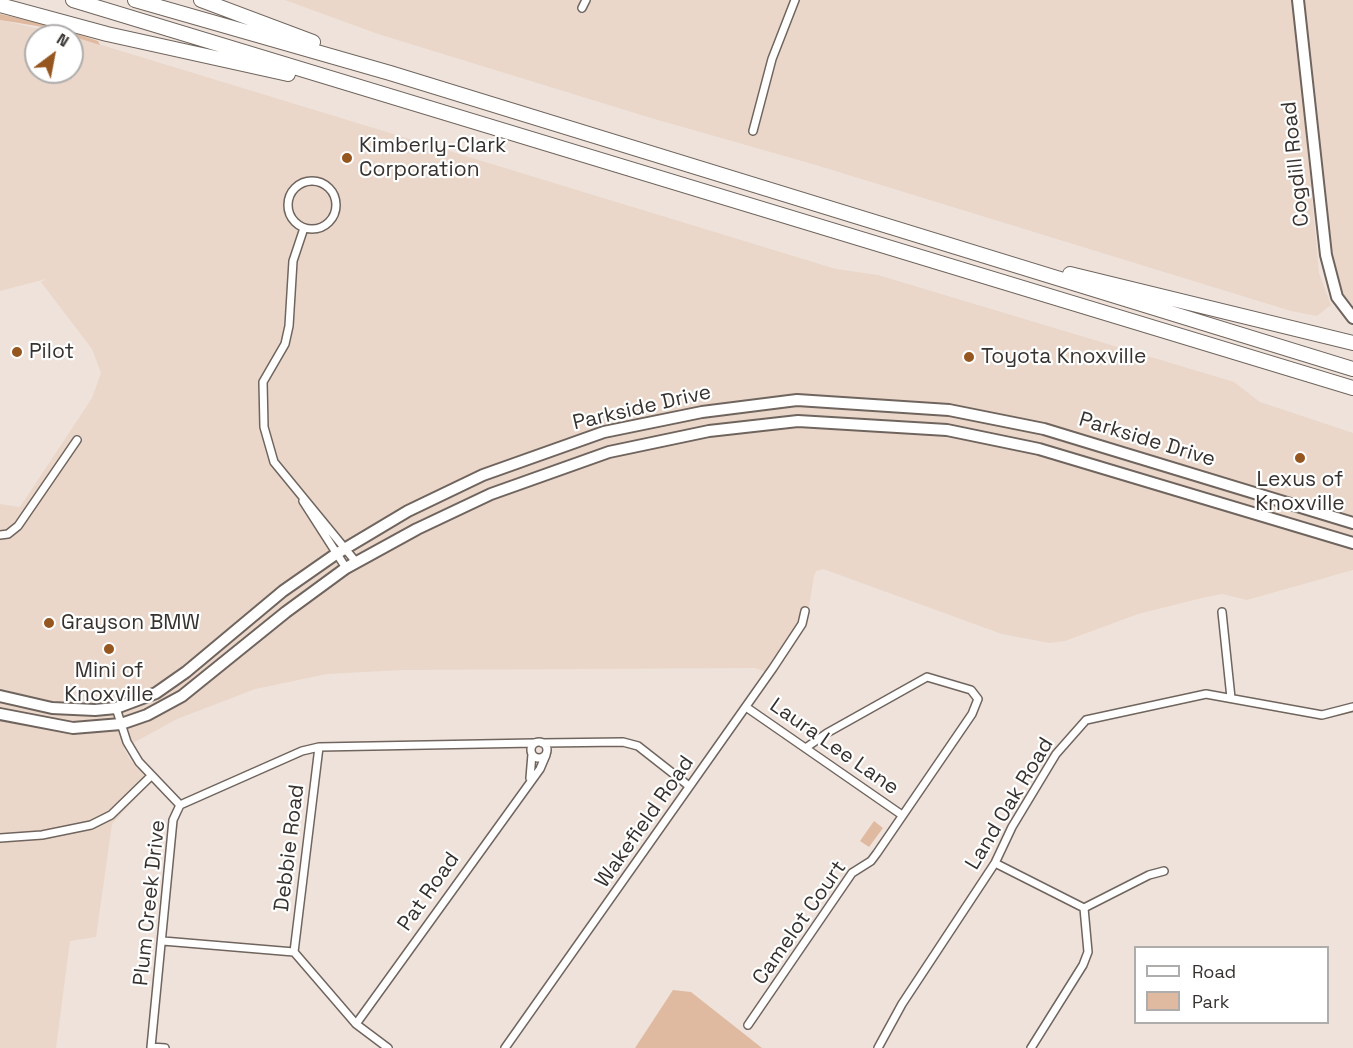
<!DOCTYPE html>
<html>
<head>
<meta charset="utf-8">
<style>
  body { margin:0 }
  #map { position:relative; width:1353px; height:1048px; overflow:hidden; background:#eee2da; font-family:"Space Grotesk",sans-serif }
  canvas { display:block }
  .legend { position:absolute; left:1134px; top:946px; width:195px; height:78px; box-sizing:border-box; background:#fff; border:2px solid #afadac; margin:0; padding:8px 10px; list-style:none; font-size:18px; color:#37322f }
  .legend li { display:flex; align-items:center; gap:12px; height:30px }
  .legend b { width:30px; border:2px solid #afadac }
  .north { position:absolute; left:24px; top:24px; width:60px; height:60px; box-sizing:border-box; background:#fff; border:2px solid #afadac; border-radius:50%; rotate:32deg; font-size:16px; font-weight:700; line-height:24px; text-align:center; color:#37322f }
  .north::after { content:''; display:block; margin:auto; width:21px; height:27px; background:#96561f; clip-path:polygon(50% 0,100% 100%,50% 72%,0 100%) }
</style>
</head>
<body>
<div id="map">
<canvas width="1353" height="1048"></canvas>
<ul class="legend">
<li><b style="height:8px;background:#fff"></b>Road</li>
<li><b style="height:16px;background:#e0baa0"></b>Park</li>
</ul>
<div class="north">N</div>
</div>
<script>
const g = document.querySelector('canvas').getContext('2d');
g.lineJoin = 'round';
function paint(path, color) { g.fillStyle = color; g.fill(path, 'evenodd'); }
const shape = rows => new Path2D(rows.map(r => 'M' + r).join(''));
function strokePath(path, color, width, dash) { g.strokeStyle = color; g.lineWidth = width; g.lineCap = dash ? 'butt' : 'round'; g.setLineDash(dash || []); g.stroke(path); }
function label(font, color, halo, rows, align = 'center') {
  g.font = font + ' "Space Grotesk",sans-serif'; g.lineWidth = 4.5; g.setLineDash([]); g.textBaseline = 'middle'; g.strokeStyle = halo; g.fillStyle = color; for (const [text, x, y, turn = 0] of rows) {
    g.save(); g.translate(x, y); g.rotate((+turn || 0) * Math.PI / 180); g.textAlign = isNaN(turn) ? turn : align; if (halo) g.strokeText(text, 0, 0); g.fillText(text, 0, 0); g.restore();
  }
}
paint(shape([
  [285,0,1294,0,1319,273,1331,305,1317,316,1291,311,816,165,651,118,378,34],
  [1302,0,1353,0,1353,306,1339,288,1334,270],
  [0,20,71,36,36,36,36,72,72,72,72,36,836,269,878,275,1234,382,1260,402,1353,433,1353,570,1247,600,1222,594,1206,597,1138,614,1065,641,1049,643,1002,634,823,569,816,571,814,576,806,626,773,674,755,668,403,670,327,674,255,689,177,719,124,748,129,758,151,782,112,824,96,937,70,941,56,1048,0,1048,0,504,20,507,92,398,101,373,92,349,41,282,46,279,0,291]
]), '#ead7ca');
paint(shape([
  [0,14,54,26,98,41,100,45,43,27,0,20],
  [874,821,883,828,869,847,860,841],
  [673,990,691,992,762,1048,635,1048]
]), '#e0baa0');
const street = shape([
  [582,8,586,0],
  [753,131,772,59,795,0],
  '288 205a24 24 0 1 1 48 0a24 24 0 1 1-48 0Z',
  [304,228,293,261,289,326,285,344,263,382,264,427,274,462,356,562],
  [303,501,346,568],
  [0,535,8,534,18,526,77,440],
  [1222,612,1231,698],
  [746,707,902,815],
  [116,708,127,742,139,762,180,805],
  '531 750a8 8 0 1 1 16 0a8 8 0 1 1-16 0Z',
  [542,743,623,742,638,746,689,786],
  [530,778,532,754],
  [0,838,42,835,91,825,111,815,151,776],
  [995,863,1084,908],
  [1084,908,1149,875,1164,871],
  [163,941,294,952,356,1024,388,1048],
  [294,952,319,747],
  [356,1024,540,769,546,755],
  [748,1025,852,873,871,861,877,853,972,714,978,699,971,690,927,677,827,733,807,747],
  [165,1048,151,1047,173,820,180,805,302,751,319,747,534,743],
  [505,1048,773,668,802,624,805,611],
  [878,1048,902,1004,995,863,1012,827,1056,754,1086,720,1206,694,1322,715,1353,707],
  [1031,1048,1083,965,1088,952,1084,908]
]);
const secondary = shape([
  [1298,0,1326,255,1337,297,1353,318],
  [0,696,52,708,95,710,116,708,156,693,186,672,283,591,336,554,408,511,483,475,604,432,702,412,797,400,949,410,1044,429,1353,523],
  [0,714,73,728,121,724,147,715,182,696,286,612,346,568,417,529,491,494,609,452,709,431,798,421,947,430,1039,449,1353,543]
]);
const highway = shape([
  [73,0,1353,388],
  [135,0,390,73,1353,369],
  [201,0,313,42],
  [0,5,107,34,288,74],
  [1070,274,1353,343]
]);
strokePath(street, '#70655e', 10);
strokePath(secondary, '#70655e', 14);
strokePath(highway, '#70655e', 16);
strokePath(street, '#fff', 7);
strokePath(secondary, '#fff', 10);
strokePath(highway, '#fff', 14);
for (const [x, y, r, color] of [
  [347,158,6,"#96561f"],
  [17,352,6,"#96561f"],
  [969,357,6,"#96561f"],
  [1300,458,6,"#96561f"],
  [49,623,6,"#96561f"],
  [109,649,6,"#96561f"]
]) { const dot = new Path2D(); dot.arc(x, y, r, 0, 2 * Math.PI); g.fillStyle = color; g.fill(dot); strokePath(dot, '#fff', 2); }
label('21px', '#37322f', '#fff', [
  ["Kimberly-Clark",359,146],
  ["Corporation",359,170],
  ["Pilot",29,352],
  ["Toyota Knoxville",981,357],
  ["Lexus of",1300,480,"center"],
  ["Knoxville",1300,504,"center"],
  ["Grayson BMW",61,623],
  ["Mini of",109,671,"center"],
  ["Knoxville",109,695,"center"]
], 'left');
label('21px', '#37322f', '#fff', [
  ["Cogdill Road",1296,164,-96],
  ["Parkside Drive",642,408,-13],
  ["Parkside Drive",1147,440,17],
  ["Laura Lee Lane",834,747,35],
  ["Land Oak Road",1010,804,-59],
  ["Wakefield Road",645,822,-55],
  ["Debbie Road",290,848,-83],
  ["Pat Road",429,892,-55],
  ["Plum Creek Drive",150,903,-84],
  ["Camelot Court",800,923,-55]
]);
</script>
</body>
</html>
